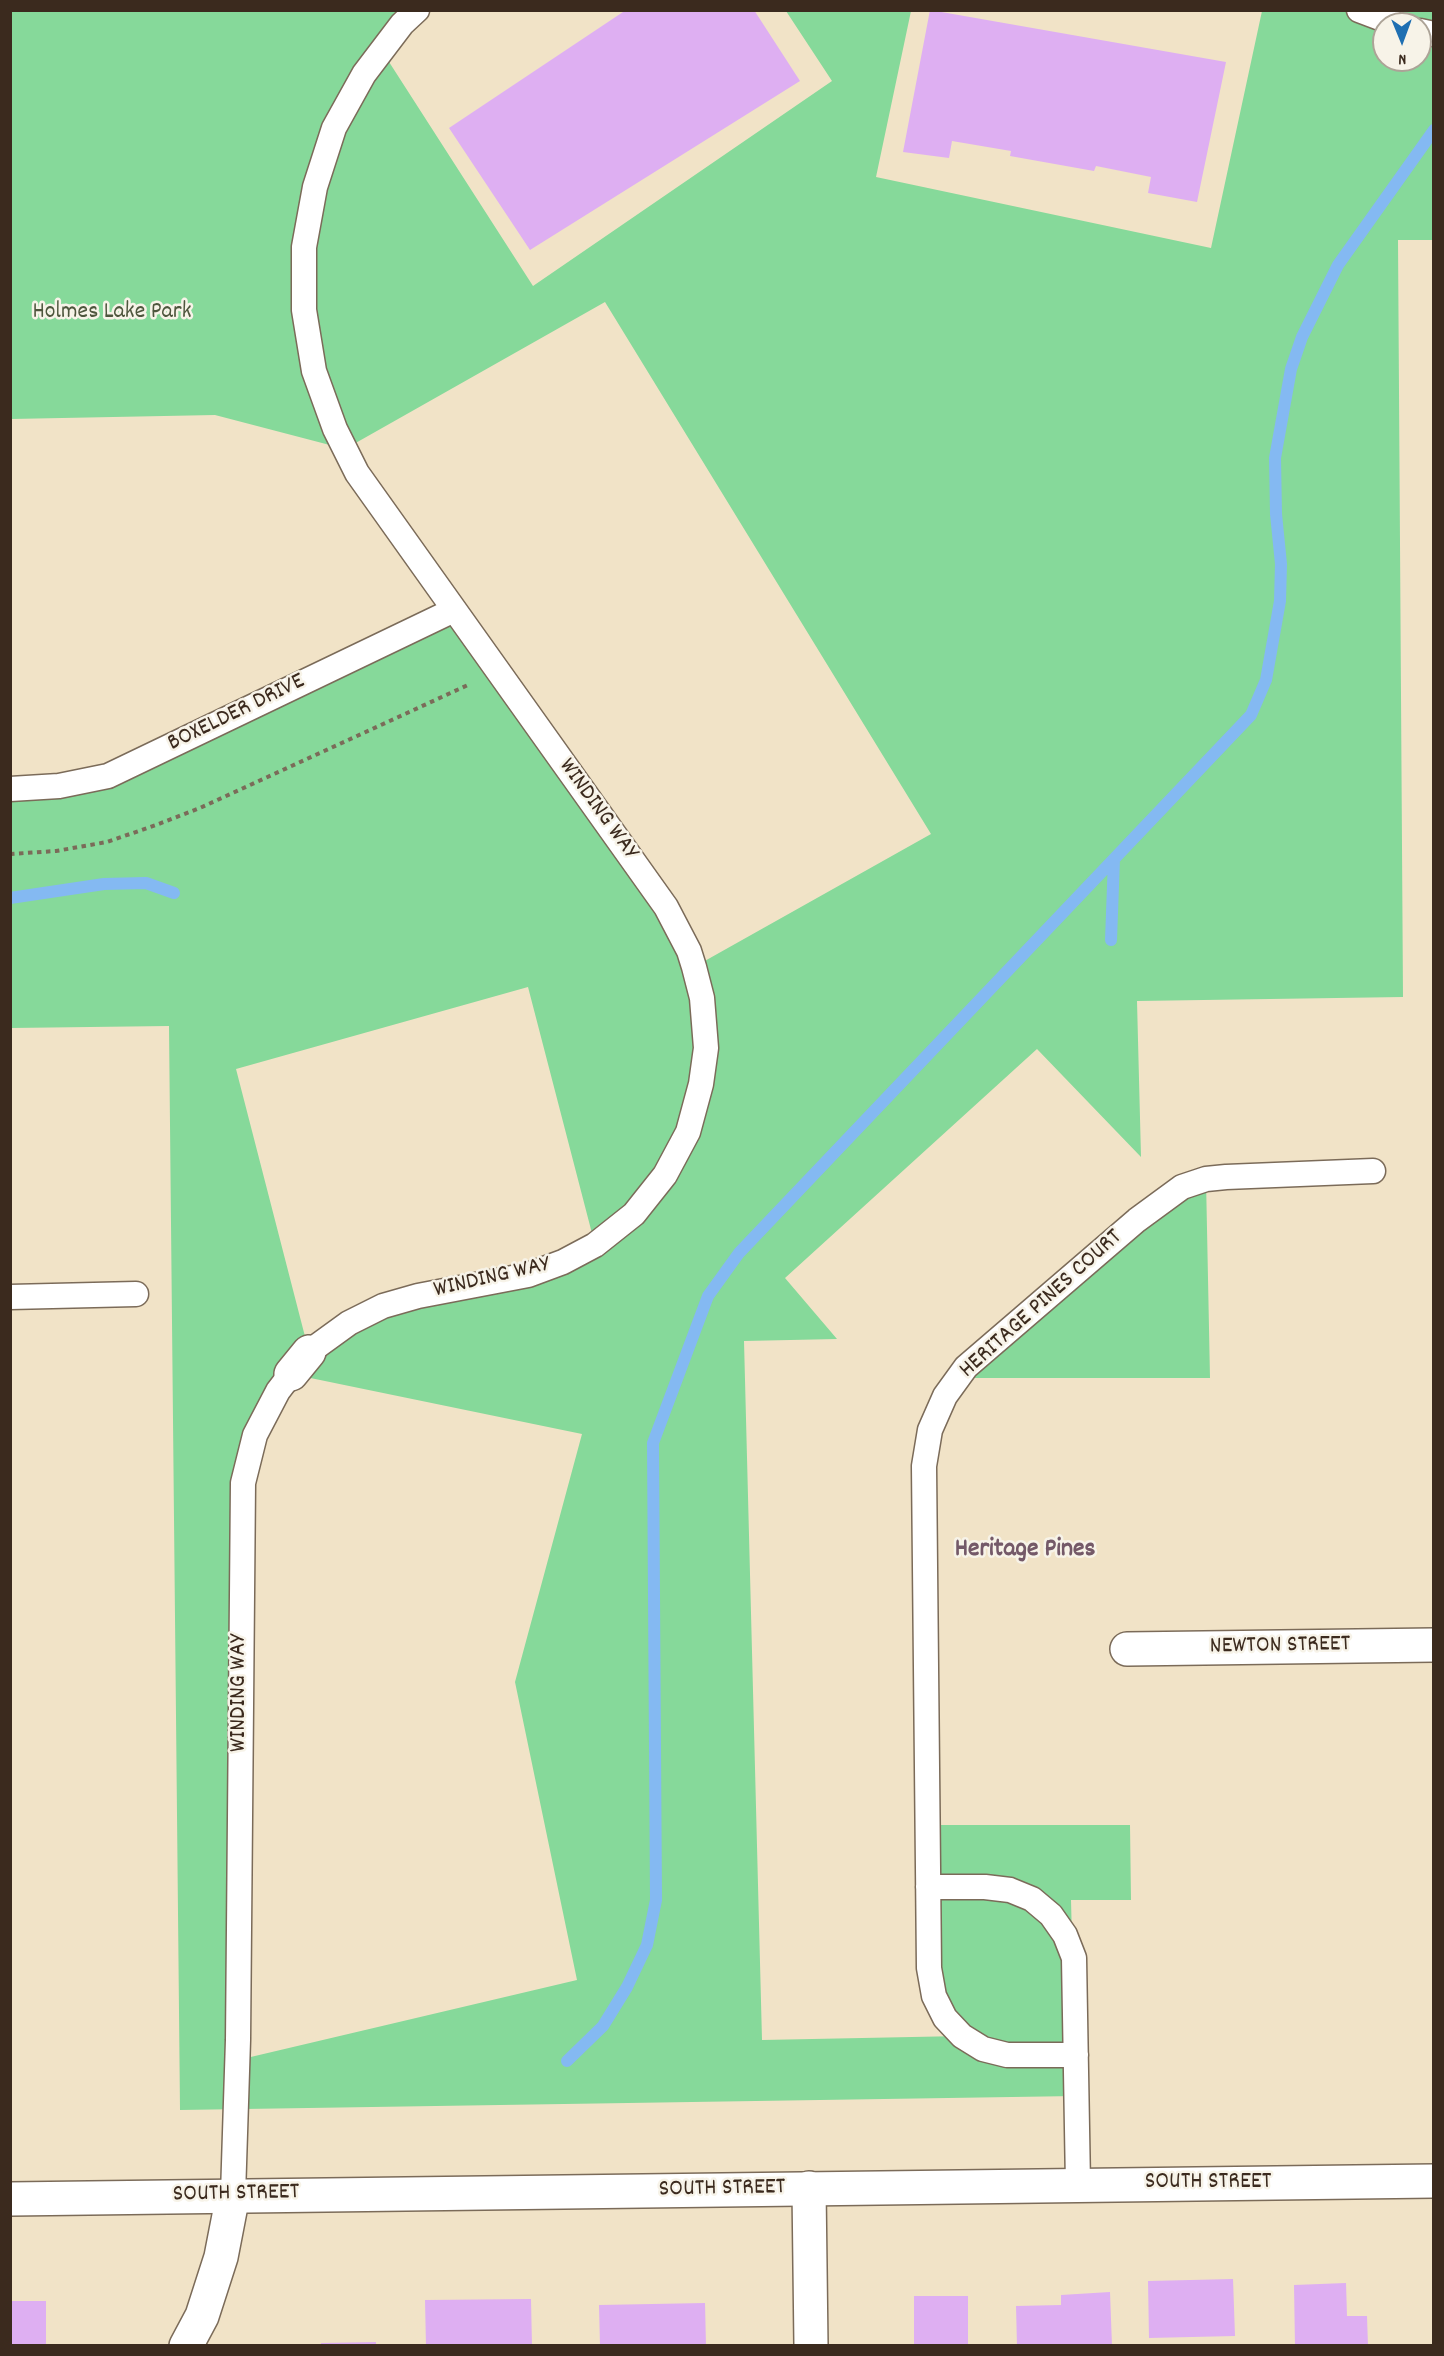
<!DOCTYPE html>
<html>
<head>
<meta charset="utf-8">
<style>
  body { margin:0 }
  #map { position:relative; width:1444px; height:2356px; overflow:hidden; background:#f1e3c7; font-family:Dekko,sans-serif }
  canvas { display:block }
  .frame { position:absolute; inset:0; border:12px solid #3b2a1e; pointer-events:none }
  .north { position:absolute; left:1372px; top:12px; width:60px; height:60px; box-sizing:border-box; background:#f7f3e8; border:2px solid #aca397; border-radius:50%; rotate:179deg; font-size:16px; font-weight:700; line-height:24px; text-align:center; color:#3b2a1e }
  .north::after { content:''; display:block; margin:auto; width:21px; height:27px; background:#1f6fb2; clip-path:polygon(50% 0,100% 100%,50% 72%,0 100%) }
</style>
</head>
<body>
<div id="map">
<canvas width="1444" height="2356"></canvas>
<div class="frame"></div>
<div class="north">N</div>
</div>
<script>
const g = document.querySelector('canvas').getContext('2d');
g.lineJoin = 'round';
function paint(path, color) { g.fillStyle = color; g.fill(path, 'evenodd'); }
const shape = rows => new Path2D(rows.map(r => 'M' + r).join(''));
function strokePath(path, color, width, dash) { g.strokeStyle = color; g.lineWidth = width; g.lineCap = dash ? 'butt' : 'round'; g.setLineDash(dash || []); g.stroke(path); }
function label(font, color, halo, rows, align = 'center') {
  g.font = font + ' Dekko,sans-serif'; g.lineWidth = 5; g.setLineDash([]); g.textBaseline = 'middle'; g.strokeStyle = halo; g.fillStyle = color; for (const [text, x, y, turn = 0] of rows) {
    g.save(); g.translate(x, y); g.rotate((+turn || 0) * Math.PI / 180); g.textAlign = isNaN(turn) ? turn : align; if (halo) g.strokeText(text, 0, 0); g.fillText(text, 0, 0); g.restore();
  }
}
paint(shape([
  [10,11,417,11,382,51,533,286,832,81,786,11,911,11,876,177,1211,248,1262,11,1433,11,1433,240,1398,240,1403,997,1137,1001,1141,1157,1037,1049,785,1278,837,1339,744,1341,762,2040,962,2036,945,2018,927,1825,1130,1825,1131,1900,1071,1900,1076,2096,180,2110,169,1026,11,1028,11,789,59,786,454,610,694,967,931,834,605,302,345,449,215,415,11,419],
  [1384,24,1420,24,1420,60,1384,60],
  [528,987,595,1245,383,1306,309,1352,236,1069],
  [291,1374,582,1434,515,1682,577,1980,238,2060,255,1435],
  [1206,1179,1210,1378,959,1378]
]), '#86d99a');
strokePath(shape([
  [10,898,104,884,146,883,174,893],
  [1111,940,1114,859],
  [567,2061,603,2026,627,1987,647,1945,656,1900,653,1443,708,1296,739,1253,1251,715,1266,680,1280,601,1281,564,1276,514,1275,458,1291,369,1302,337,1338,265,1434,130]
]), '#84b9f2', 12);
paint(shape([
  [626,10,754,10,800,81,530,250,449,128],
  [930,10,1226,62,1197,202,1148,193,1151,177,1096,166,1094,171,1010,156,1011,151,952,141,949,158,903,152],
  [1233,2279,1235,2336,1149,2338,1148,2281],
  [1346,2283,1347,2316,1367,2316,1368,2346,1295,2346,1294,2285],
  [1110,2292,1112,2346,1017,2346,1016,2306,1061,2305,1061,2295],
  [914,2296,968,2296,968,2346,914,2346],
  [531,2299,532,2346,426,2346,425,2300],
  [10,2301,46,2301,46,2346,10,2346],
  [705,2303,706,2346,600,2346,599,2305],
  [376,2342,376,2346,321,2346,321,2343]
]), '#deaff2');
const lane = shape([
  [1359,10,1396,24],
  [1420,31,1434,34],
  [10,789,59,786,108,776,454,610],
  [10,1297,136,1294],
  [309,1352,349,1323,383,1306,418,1296,528,1275,563,1262,595,1245,634,1214,665,1175,688,1132,701,1084,706,1048,702,998,694,967,689,951,666,907,357,473,335,429,314,371,304,310,304,247,315,187,334,128,364,74,402,24,417,10],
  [928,1887,985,1887,1010,1890,1032,1899,1051,1915,1065,1935,1074,1958,1078,2185],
  [1076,2055,1007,2055,983,2049,962,2036,945,2018,934,1996,929,1968,924,1466,930,1430,945,1396,966,1367,1137,1220,1182,1187,1206,1179,1226,1177,1373,1171],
  [233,2195,238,2040,243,1483,255,1435,278,1391,291,1374]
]);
const street = shape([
  [291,1374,309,1352],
  [1127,1649,1434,1645],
  [809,2188,811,2346],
  [186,2346,202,2316,221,2257,233,2195]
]);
const secondary = shape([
  [10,2199,1434,2181]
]);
strokePath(lane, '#7b6b59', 27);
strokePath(street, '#7b6b59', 36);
strokePath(secondary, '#7b6b59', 36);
strokePath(shape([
  [10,854,56,851,107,842,156,825,200,808,468,685]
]), '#7b6b59', 4, [4.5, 4.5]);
strokePath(lane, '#fff', 24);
strokePath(street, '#fff', 33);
strokePath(secondary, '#fff', 33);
label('24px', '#4e563d', '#f7f3e8', [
  ["Holmes Lake Park",112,314]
]);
label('24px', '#3b2a1e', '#f7f3e8', [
  ["BOXELDER DRIVE",237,714,-26],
  ["WINDING WAY",597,810,54],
  ["WINDING WAY",492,1279,-13],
  ["HERITAGE PINES COURT",1042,1305,-42],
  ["NEWTON STREET",1280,1647,-1],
  ["WINDING WAY",241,1693,-90],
  ["SOUTH STREET",1208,2184],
  ["SOUTH STREET",722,2190,-1],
  ["SOUTH STREET",236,2195,-1]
]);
label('bold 26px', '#745968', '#f7f3e8', [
  ["Heritage Pines",1025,1551]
]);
</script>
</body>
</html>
